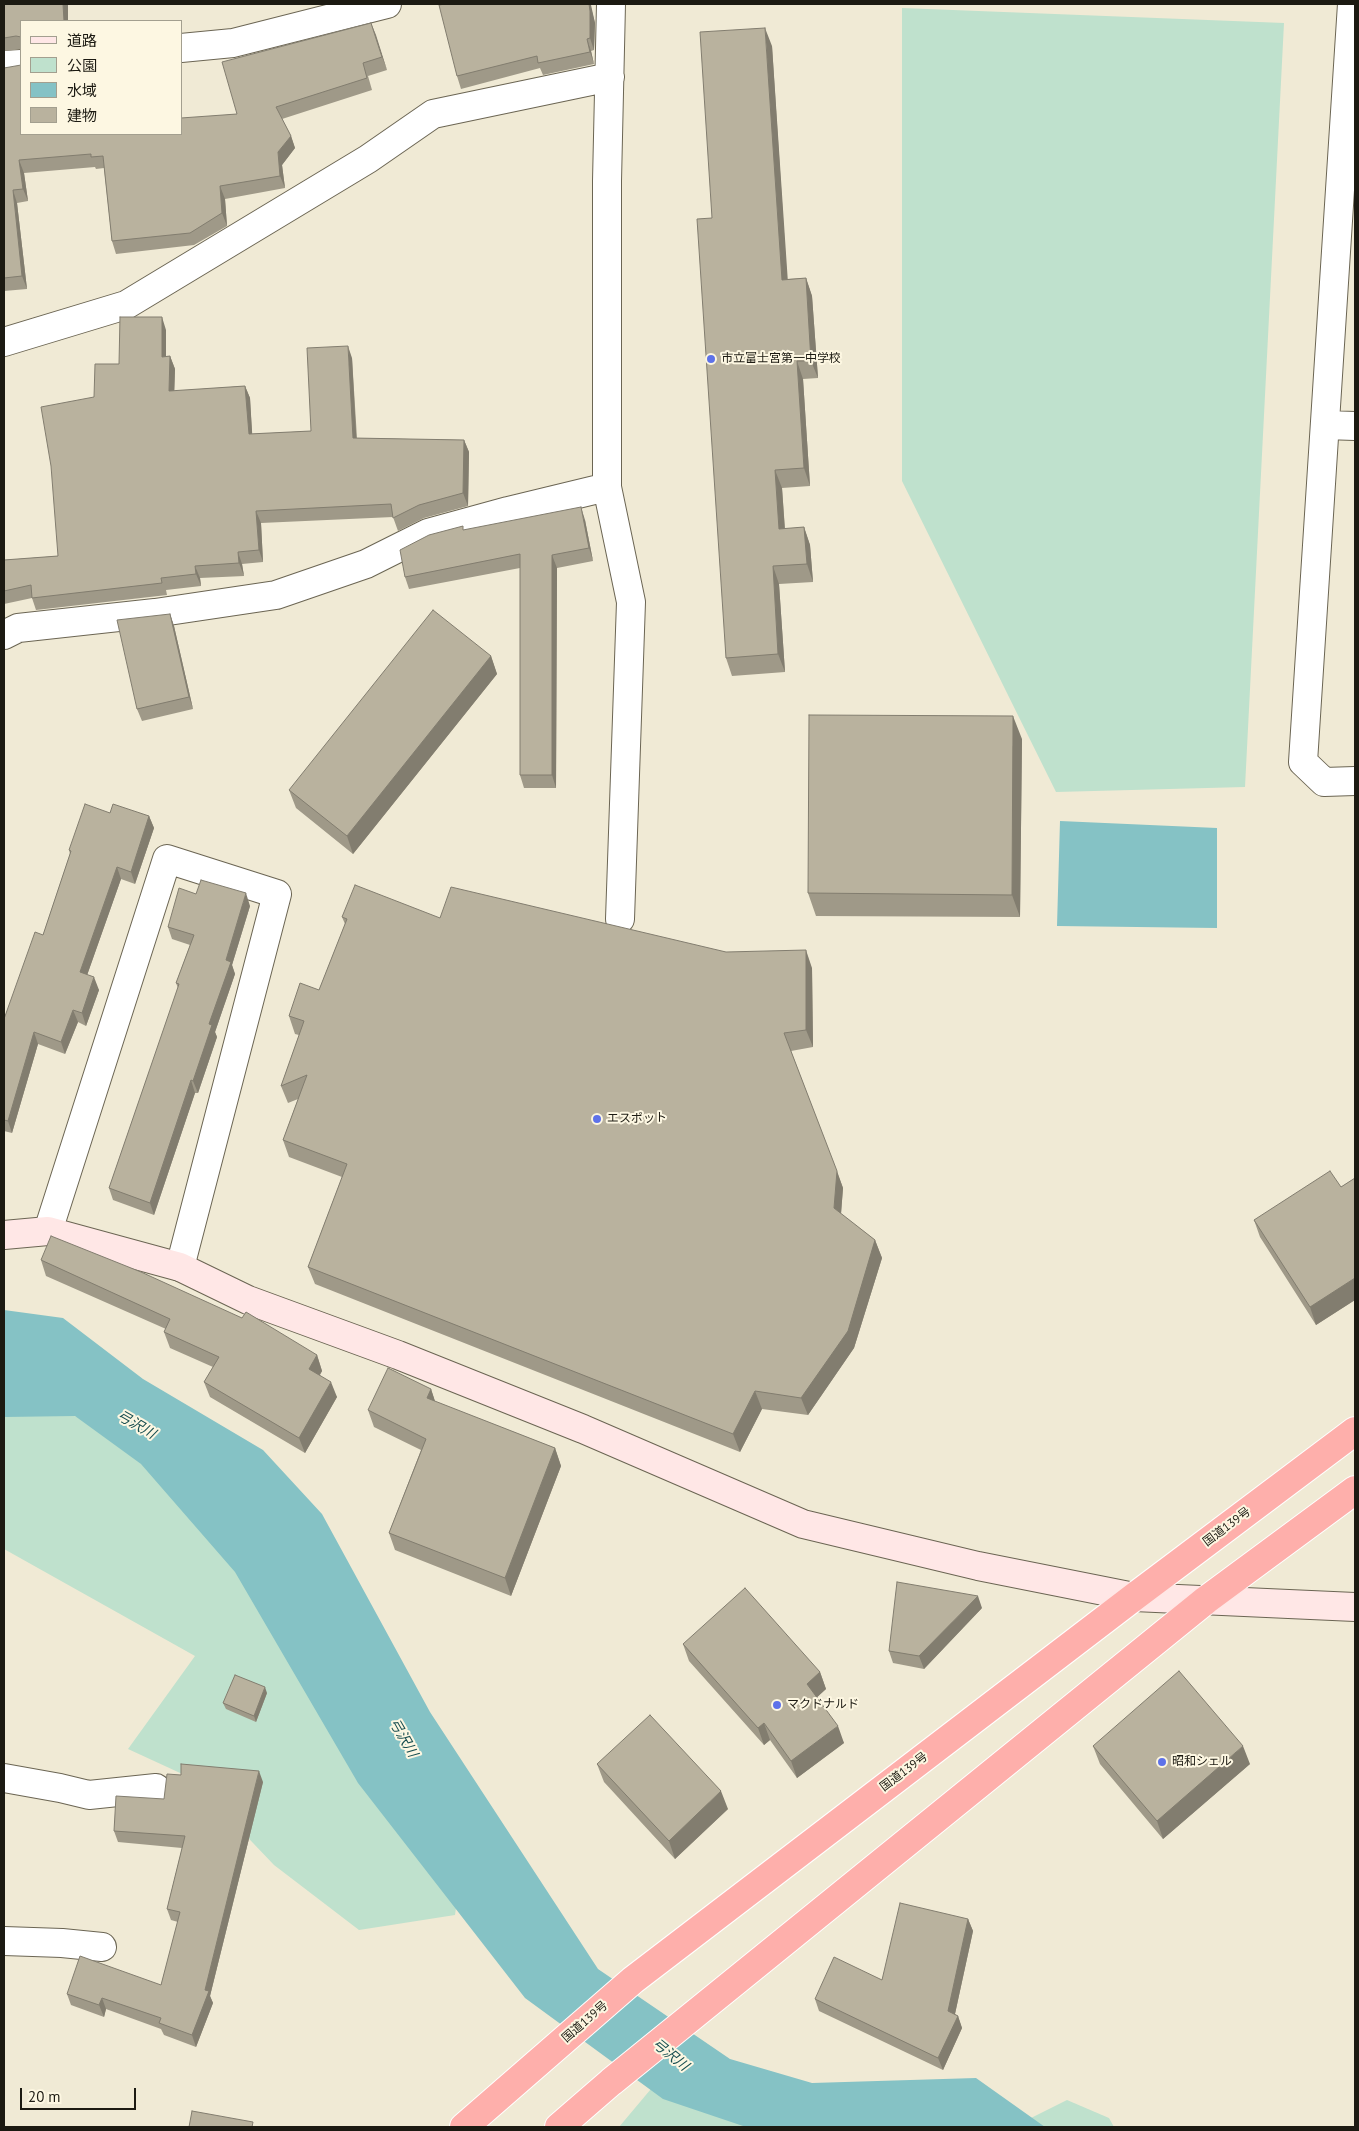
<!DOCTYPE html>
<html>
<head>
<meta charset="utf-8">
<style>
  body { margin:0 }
  #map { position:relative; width:1359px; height:2131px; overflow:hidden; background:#f0ead5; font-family:"PT Sans","Noto Sans JP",sans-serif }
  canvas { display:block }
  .frame { position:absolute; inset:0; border:5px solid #1c1a12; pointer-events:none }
  .legend { position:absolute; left:20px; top:20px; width:162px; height:115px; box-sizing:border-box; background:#fdf7e2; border:1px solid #a39f8f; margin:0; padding:6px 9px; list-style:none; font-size:15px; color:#1c1a12 }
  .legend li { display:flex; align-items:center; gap:10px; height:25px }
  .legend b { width:25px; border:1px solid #a39f8f }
  .scale { position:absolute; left:20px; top:2088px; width:116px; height:22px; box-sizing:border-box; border:2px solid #1c1a12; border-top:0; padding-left:6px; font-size:15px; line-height:18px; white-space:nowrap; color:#1c1a12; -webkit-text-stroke:4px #fdf7e2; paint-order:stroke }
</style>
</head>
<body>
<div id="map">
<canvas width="1359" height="2131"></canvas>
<div class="frame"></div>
<ul class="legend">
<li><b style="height:6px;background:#ffe7e6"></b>道路</li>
<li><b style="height:14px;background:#bfe1cd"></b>公園</li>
<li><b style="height:14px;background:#85c2c5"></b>水域</li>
<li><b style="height:14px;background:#b9b29e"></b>建物</li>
</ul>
<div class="scale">20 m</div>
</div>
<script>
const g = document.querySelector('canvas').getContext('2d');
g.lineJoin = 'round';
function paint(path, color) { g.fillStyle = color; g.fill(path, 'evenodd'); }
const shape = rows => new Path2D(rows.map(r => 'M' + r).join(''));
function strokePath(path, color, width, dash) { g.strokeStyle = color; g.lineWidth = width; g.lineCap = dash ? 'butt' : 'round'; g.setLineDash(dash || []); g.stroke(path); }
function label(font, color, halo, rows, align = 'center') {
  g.font = font + ' "PT Sans","Noto Sans JP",sans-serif'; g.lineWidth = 4; g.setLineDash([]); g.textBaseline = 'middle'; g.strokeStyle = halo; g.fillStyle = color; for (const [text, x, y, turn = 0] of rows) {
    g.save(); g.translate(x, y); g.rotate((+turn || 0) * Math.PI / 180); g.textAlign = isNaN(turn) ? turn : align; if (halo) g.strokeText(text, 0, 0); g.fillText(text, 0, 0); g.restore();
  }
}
paint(shape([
  [902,8,1284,23,1245,787,1056,792,902,481],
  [4,1406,95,1419,203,1523,464,1849,455,1915,359,1930,274,1865,191,1778,128,1749,195,1656,4,1549],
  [677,2058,872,2127,619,2127],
  [1067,2100,1109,2118,1114,2127,1013,2127]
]), '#bfe1cd');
paint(shape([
  [1060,821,1217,828,1217,928,1057,926],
  [4,1310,63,1318,143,1379,263,1450,322,1514,430,1712,598,1969,730,2059,812,2083,976,2078,1045,2127,746,2127,663,2099,525,1998,358,1783,235,1572,141,1464,75,1416,4,1417]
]), '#85c2c5');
const street = shape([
  [611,4,607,181,607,487,631,602,620,919],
  [1352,4,1303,762,1324,782,1355,781],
  [181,48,233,43,387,4],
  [4,65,21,64],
  [4,342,126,305,368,159,433,114,610,77],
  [1325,425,1355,426],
  [4,635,18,628,155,613,276,595,366,564,428,533,508,511,607,487],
  [48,1231,167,859,277,894,180,1267],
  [4,1778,60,1788,89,1795,156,1788],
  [4,1941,62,1943,102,1947]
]);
const secondary = shape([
  [4,1235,48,1231,180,1267,248,1300,398,1355,583,1429,803,1524,978,1566,1134,1597,1355,1607]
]);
const highway = shape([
  [464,2127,633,1980,1134,1597,1355,1431],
  [559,2127,611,2082,1206,1600,1355,1490]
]);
strokePath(street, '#6b6553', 30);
strokePath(secondary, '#6b6553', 30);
strokePath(highway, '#fff', 30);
strokePath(street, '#fff', 28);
strokePath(secondary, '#ffe7e6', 28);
strokePath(highway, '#feafab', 28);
paint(shape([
  [4,4,68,4,68,21,21,21,21,49,4,51],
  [445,4,590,4,595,23,594,50,591,51,594,64,543,75,540,68,461,89,457,76],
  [371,23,387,70,368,76,372,90,282,119,291,136,295,148,282,165,285,188,225,199,227,226,194,245,116,254,112,241,104,168,96,169,95,167,24,173,28,201,17,203,27,289,4,291,4,68,21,134,237,114],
  [772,46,787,279,806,278,812,296,818,378,803,379,810,486,782,488,785,529,804,527,810,545,813,582,779,584,785,672,732,676,726,658,712,218],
  [166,330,166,356,170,356,175,369,174,391,245,386,250,398,252,434,311,431,352,358,357,438,464,440,469,452,468,506,424,518,398,531,393,517,261,523,263,562,242,564,244,576,200,578,201,586,166,590,167,595,36,610,32,598,4,604,4,560,58,556,94,397,119,364],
  [585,520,593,561,557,568,556,788,524,788,520,775,520,568,409,589,405,577,464,530],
  [170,614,174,626,193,709,142,721,137,709],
  [491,656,497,674,353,854,296,808,289,790],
  [1022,739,1020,917,816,916,808,893],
  [110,813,149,816,154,828,135,884,121,879,87,975,99,990,86,1026,78,1022,65,1054,38,1044,12,1133,4,1131,4,1019,43,935,70,854,69,850],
  [196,894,250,906,232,965,235,974,215,1032,217,1037,198,1093,195,1093,154,1215,113,1200,109,1188,178,988,176,983,190,945,172,939,168,927],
  [342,917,440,918,726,952,812,968,813,1047,791,1051,843,1188,841,1214,875,1240,882,1258,854,1348,808,1415,762,1409,740,1452,315,1284,308,1267,342,1177,289,1157,283,1140,298,1099,288,1103,281,1086,299,1035,295,1034,289,1016,319,990,345,924],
  [1355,1178,1355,1300,1316,1325,1260,1237,1254,1220,1341,1187],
  [41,1260,317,1355,322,1371,320,1375,337,1397,305,1453,210,1397,204,1382,213,1367,170,1348,164,1332,166,1329,46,1276],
  [431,1389,435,1402,555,1448,561,1466,511,1596,395,1550,389,1533,421,1450,374,1427,368,1410],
  [982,1608,924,1669,893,1663,889,1651],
  [683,1644,820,1672,826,1689,817,1697,844,1743,797,1778,770,1740,764,1745,689,1661],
  [267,1693,256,1722,226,1709,223,1703],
  [1093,1746,1250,1764,1163,1839,1100,1764],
  [597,1764,728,1809,675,1859,604,1782],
  [263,1782,210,1996,213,2003,196,2047,164,2035,161,2029,106,2009,104,2017,71,2005,67,1994,161,1985,178,1922,171,1920,167,1909,182,1848,118,1842,114,1831,164,1799],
  [968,1919,973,1931,955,2014,958,2016,962,2028,943,2070,819,2011,815,1999,882,1980]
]), '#9f9988');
paint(shape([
  [63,4,68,4,68,21,64,21],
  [589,4,590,4,591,5,595,23,594,50,590,38],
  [371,23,376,35,387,70,382,57],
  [765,28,772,46,789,298,782,280],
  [587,39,591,51,594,64,590,52],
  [291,136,295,148,282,165,285,188,280,176,278,152],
  [19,160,24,173,28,201,23,189],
  [220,186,225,199,227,226,222,213],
  [13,190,17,203,27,289,22,276],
  [806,278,812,296,818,378,811,361],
  [162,317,166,330,166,369,162,357],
  [348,346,352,358,357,451,353,438],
  [170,356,175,369,174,404,169,391],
  [797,361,803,379,810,486,804,468],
  [245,386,250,398,253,447,249,434],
  [464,440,469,452,468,506,463,493],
  [775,470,782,488,786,547,779,529],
  [581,507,585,520,593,561,589,548],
  [256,511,261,523,263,562,259,550],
  [804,527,810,545,813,582,807,564],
  [238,552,242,564,244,576,239,563],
  [552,555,557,568,556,788,552,775],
  [195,566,200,578,201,586,196,574],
  [773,566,779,584,785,672,778,654],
  [170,614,174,626,193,709,189,697],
  [491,656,497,674,353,854,347,836],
  [1013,716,1022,739,1020,917,1012,895],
  [149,816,154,828,135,884,131,872],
  [117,867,121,879,84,984,80,972],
  [246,893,250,906,232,965,235,974,215,1032,217,1037,198,1093,193,1081,226,960],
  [806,950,812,968,813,1047,806,1030],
  [94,977,99,990,86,1026,82,1013],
  [73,1010,78,1022,65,1054,61,1042],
  [34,1032,38,1044,12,1133,8,1121],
  [191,1080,195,1093,154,1215,150,1203],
  [837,1171,843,1188,840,1226,834,1208],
  [875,1240,882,1258,854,1348,808,1415,801,1398],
  [1355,1278,1355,1300,1316,1325,1310,1307],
  [317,1355,322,1371,314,1384,309,1369],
  [331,1382,337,1397,305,1453,299,1438],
  [431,1389,437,1407,427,1398],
  [755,1391,762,1409,740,1452,733,1434],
  [555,1448,561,1466,511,1596,505,1578],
  [978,1596,982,1608,924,1669,919,1656],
  [820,1672,826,1689,813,1701,807,1684],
  [265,1687,267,1693,256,1722,254,1716],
  [764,1723,770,1740,764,1745,758,1728],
  [838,1726,844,1743,797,1778,791,1761],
  [1243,1746,1250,1764,1163,1839,1157,1821],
  [259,1771,263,1782,210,1996,213,2003,196,2047,192,2035,205,1990],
  [721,1791,728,1809,675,1859,669,1841],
  [968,1919,973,1931,953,2023,948,2011],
  [102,1998,106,2009,104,2017,99,2005],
  [958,2016,962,2028,943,2070,938,2058]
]), '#827d6f');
const building = shape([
  [4,4,63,4,64,21,21,21,21,37,16,36,4,38,4,4],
  [445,4,589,4,590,11,590,38,587,39,590,52,538,63,537,56,457,76,439,5,445,4],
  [371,23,382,57,363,63,367,78,276,107,291,136,278,152,280,176,220,186,222,213,190,233,112,241,103,156,91,157,91,154,19,160,23,189,13,190,22,276,4,278,4,68,21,65,21,134,181,134,181,118,237,114,222,62,371,23],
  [765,28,782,280,806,278,811,361,797,361,804,468,775,470,779,529,804,527,807,564,773,566,778,654,726,658,697,219,712,218,700,32,765,28],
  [120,317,162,317,162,357,170,356,169,391,245,386,249,434,311,431,307,348,348,346,353,438,464,440,463,493,419,505,393,518,391,504,256,511,259,550,238,552,239,563,195,566,196,574,161,578,162,583,32,598,31,585,4,591,4,560,58,556,51,466,41,407,94,397,95,364,119,364,120,317],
  [581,507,589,548,552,555,552,775,520,775,520,554,405,577,400,550,429,535,463,526,463,530,581,507],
  [433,610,491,656,347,836,289,790,433,610],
  [170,614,189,697,137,709,117,620,170,614],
  [809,715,1013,716,1012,895,808,893,809,715],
  [85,804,110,813,113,804,149,816,131,872,117,867,80,972,94,977,82,1013,73,1010,61,1042,34,1032,8,1121,4,1120,4,1019,35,932,43,935,71,851,69,850,85,804],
  [201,880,246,893,226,960,231,962,209,1024,212,1025,193,1081,191,1080,150,1203,109,1188,179,984,176,983,194,935,168,927,179,888,196,894,201,880],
  [355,885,440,918,451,887,726,952,806,950,806,1030,784,1033,837,1171,834,1208,875,1240,848,1331,801,1398,755,1391,733,1434,308,1267,347,1164,283,1140,307,1075,281,1086,304,1021,289,1016,300,983,319,990,347,919,342,917,355,885],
  [1330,1171,1341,1187,1355,1178,1355,1278,1310,1307,1254,1220,1330,1171],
  [51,1236,141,1272,242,1318,246,1312,317,1355,309,1369,331,1382,299,1438,204,1382,219,1357,164,1332,170,1319,41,1260,51,1236],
  [388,1368,431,1389,427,1398,555,1448,505,1578,389,1533,426,1439,368,1410,388,1368],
  [897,1582,978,1596,919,1656,889,1651,897,1582],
  [745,1588,820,1672,807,1684,838,1726,791,1761,764,1723,758,1728,683,1644,745,1588],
  [1179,1671,1243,1746,1157,1821,1093,1746,1179,1671],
  [235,1675,265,1687,254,1716,223,1703,235,1675],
  [650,1715,721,1791,669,1841,597,1764,650,1715],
  [181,1764,259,1771,205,1990,209,1991,192,2035,159,2023,161,2018,102,1998,99,2005,67,1994,80,1956,161,1985,180,1912,167,1909,185,1836,114,1831,116,1796,164,1799,167,1774,181,1775,181,1764],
  [900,1903,968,1919,948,2011,958,2016,938,2058,815,1999,834,1957,882,1980,900,1903],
  [192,2111,253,2122,252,2127,189,2127,192,2111]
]);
paint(building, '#b9b29e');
strokePath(building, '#827d6f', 1);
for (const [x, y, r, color] of [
  [711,359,5,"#5e72e9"],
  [597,1119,5,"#5e72e9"],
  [777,1705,5,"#5e72e9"],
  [1162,1762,5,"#5e72e9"]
]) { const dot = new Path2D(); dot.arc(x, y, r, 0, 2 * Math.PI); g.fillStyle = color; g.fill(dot); strokePath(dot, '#fdf7e2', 2); }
label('12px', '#1c1a12', '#fdf7e2', [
  ["市立富士宮第一中学校",721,359],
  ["エスポット",607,1119],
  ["マクドナルド",787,1705],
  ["昭和シェル",1172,1762]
], 'left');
label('12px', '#1c1a12', '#fdf7e2', [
  ["国道139号",1227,1527,-37],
  ["国道139号",904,1772,-37],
  ["国道139号",585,2022,-41]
]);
label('italic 14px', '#184e50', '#fdf7e2', [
  ["弓沢川",136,1425,30],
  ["弓沢川",403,1738,60],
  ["弓沢川",670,2055,39]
]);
</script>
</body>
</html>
